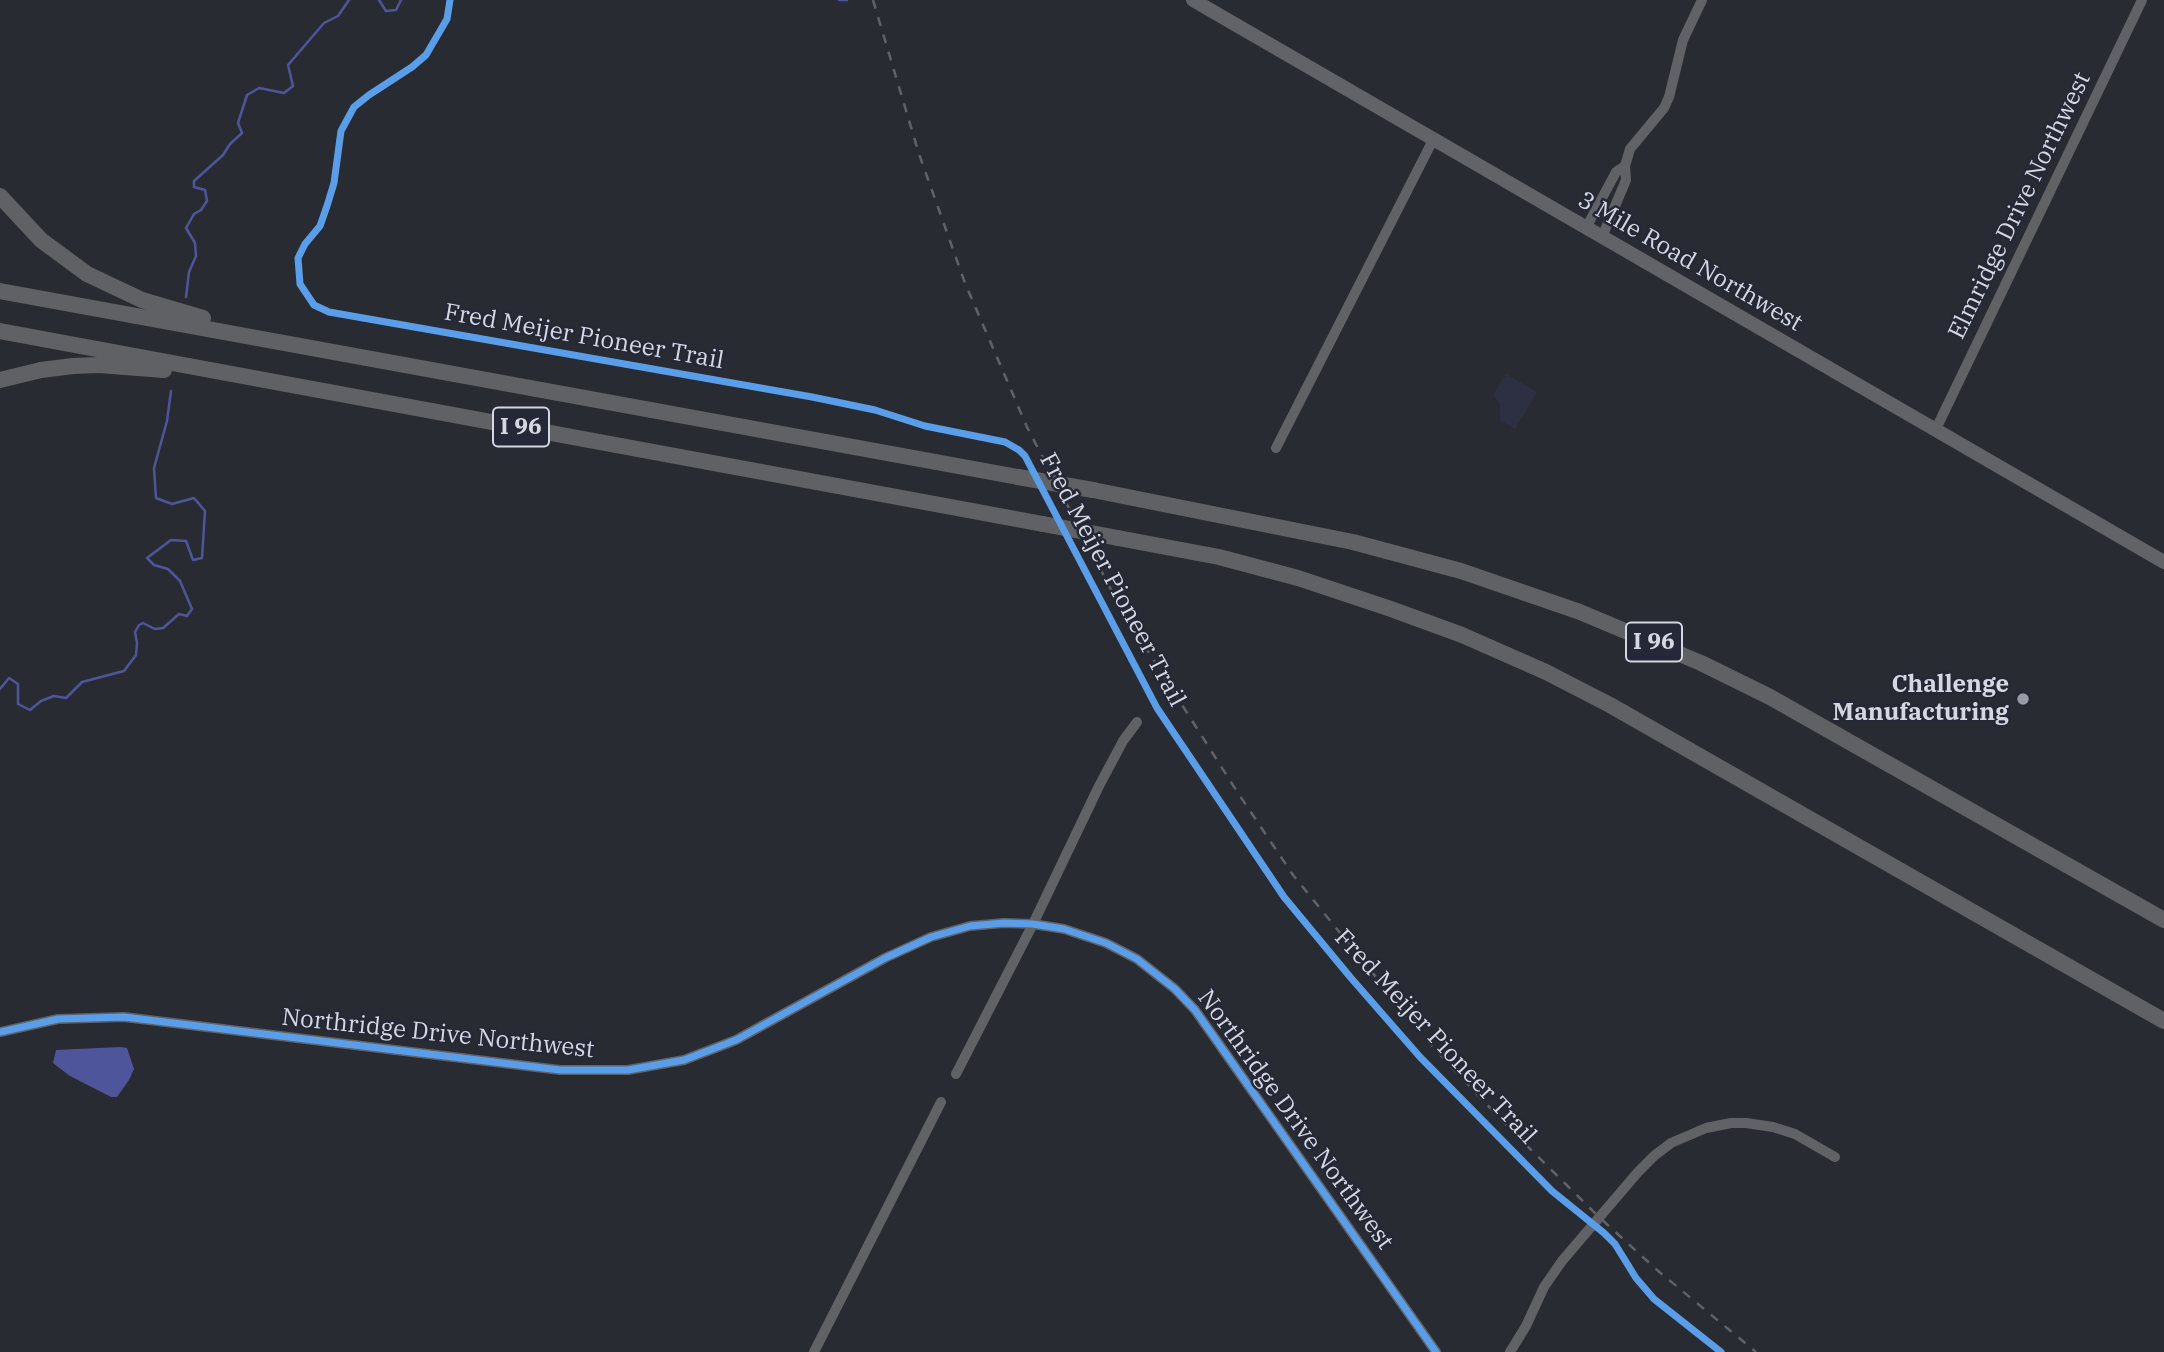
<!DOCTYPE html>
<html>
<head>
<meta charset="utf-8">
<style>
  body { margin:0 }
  canvas { display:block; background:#292b32 }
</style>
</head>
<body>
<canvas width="2164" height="1352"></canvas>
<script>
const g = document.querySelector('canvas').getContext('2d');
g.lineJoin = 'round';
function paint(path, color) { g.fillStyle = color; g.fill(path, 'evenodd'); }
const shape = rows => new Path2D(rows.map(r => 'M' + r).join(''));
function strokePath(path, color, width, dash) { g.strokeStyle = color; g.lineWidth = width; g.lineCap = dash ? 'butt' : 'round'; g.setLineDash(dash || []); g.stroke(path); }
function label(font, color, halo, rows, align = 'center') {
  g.font = font + ' "IBM Plex Serif",serif'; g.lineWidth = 5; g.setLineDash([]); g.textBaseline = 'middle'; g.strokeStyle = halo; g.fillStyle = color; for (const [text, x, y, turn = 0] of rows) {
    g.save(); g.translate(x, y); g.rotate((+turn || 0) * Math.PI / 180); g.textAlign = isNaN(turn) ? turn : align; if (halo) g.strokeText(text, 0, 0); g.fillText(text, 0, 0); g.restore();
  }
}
paint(shape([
  [1506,374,1537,392,1515,429,1500,420,1500,403,1493,395]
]), '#2c3042');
paint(shape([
  [120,1047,127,1048,134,1069,129,1080,117,1097,111,1097,70,1076,53,1063,56,1050]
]), '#4e559b');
strokePath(shape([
  [379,0,386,11,396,10,401,0],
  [839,0,847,0],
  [186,297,189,272,196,256,195,243,186,228,194,214,201,210,207,201,205,190,194,187,194,181,223,155,230,144,242,133,238,123,247,95,259,88,284,93,293,86,288,65,324,23,338,16,349,0],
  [0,689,9,678,18,684,18,704,30,710,41,701,54,696,66,698,82,682,124,671,136,655,137,643,135,632,139,625,143,623,155,629,163,628,179,614,187,616,192,609,180,581,168,569,154,565,147,558,171,540,186,541,193,560,202,558,205,511,194,498,172,504,156,498,154,468,167,421,171,391]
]), '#4e559b', 2.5);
strokePath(shape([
  [1586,228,1616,172,1625,166],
  [1602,237,1626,180,1625,166,1630,149,1664,108,1669,97,1683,40,1702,0],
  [1935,431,2142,0],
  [1276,448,1433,140],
  [0,1032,58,1019,124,1017,560,1070,628,1070,684,1060,736,1040,885,958,931,937,970,926,1004,923,1033,924,1064,929,1106,943,1137,959,1175,989,1195,1010,1436,1352],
  [956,1074,1033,924,1099,786,1123,741,1137,722],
  [814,1352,941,1102],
  [1510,1352,1526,1326,1544,1287,1562,1261,1638,1172,1654,1156,1671,1143,1706,1128,1731,1123,1746,1123,1773,1127,1795,1134,1835,1157]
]), '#606266', 10);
strokePath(shape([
  [1193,0,2164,562]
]), '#626368', 14);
strokePath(shape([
  [0,196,41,240,87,274,142,300,203,318],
  [0,291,1018,477],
  [0,331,1043,524],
  [0,380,41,370,73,366,99,365,164,370],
  [1093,490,1353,542,1461,571,1580,612,1701,663,1770,697,2164,920],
  [1118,538,1219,557,1298,578,1391,609,1462,635,1546,672,1610,705,2164,1021]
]), '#5f6165', 16);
strokePath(shape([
  [873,0,919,154,965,283,1027,427,1120,607,1236,790,1293,875,1432,1046,1508,1127,1599,1217,1657,1270,1756,1352]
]), '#606267', 2.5, [9, 9]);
strokePath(shape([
  [1018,477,1093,490],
  [1043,524,1118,538]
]), '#5f6165', 16);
strokePath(shape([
  [450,0,447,19,426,55,412,67,369,95,354,107,341,131,334,183,327,206,320,226,305,244,298,258,300,284,314,305,329,312,812,397,875,410,925,426,1005,442,1019,450,1025,456,1157,708,1284,897,1351,978,1420,1057,1552,1191,1604,1233,1615,1244,1636,1278,1654,1299,1721,1352],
  [0,1032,58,1019,124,1017,560,1070,628,1070,684,1060,736,1040,885,958,931,937,970,926,1004,923,1033,924,1064,929,1106,943,1137,959,1175,989,1195,1010,1436,1352]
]), '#5a9eea', 7);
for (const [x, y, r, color] of [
  [2023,699,7,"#999ba4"]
]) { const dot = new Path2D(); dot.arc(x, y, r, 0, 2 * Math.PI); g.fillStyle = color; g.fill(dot); strokePath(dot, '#252836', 2.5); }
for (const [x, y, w] of [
  [521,427,56],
  [1654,642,56]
]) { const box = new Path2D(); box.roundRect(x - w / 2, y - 19.5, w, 39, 5); g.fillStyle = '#252836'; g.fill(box); strokePath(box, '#d6d8e1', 2); }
label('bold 23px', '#d6d8e1', null, [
  ["I 96",521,427],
  ["I 96",1654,642]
]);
label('24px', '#d6d8e1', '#252836', [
  ["Elmridge Drive Northwest",2020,206,-64],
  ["3 Mile Road Northwest",1690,262,30],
  ["Fred Meijer Pioneer Trail",584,337,10],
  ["Fred Meijer Pioneer Trail",1112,580,62],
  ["Northridge Drive Northwest",438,1034,6],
  ["Fred Meijer Pioneer Trail",1435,1037,47],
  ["Northridge Drive Northwest",1295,1120,54]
]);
label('bold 24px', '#d6d8e1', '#252836', [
  ["Challenge",2009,685],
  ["Manufacturing",2009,713]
], 'right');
</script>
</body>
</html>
